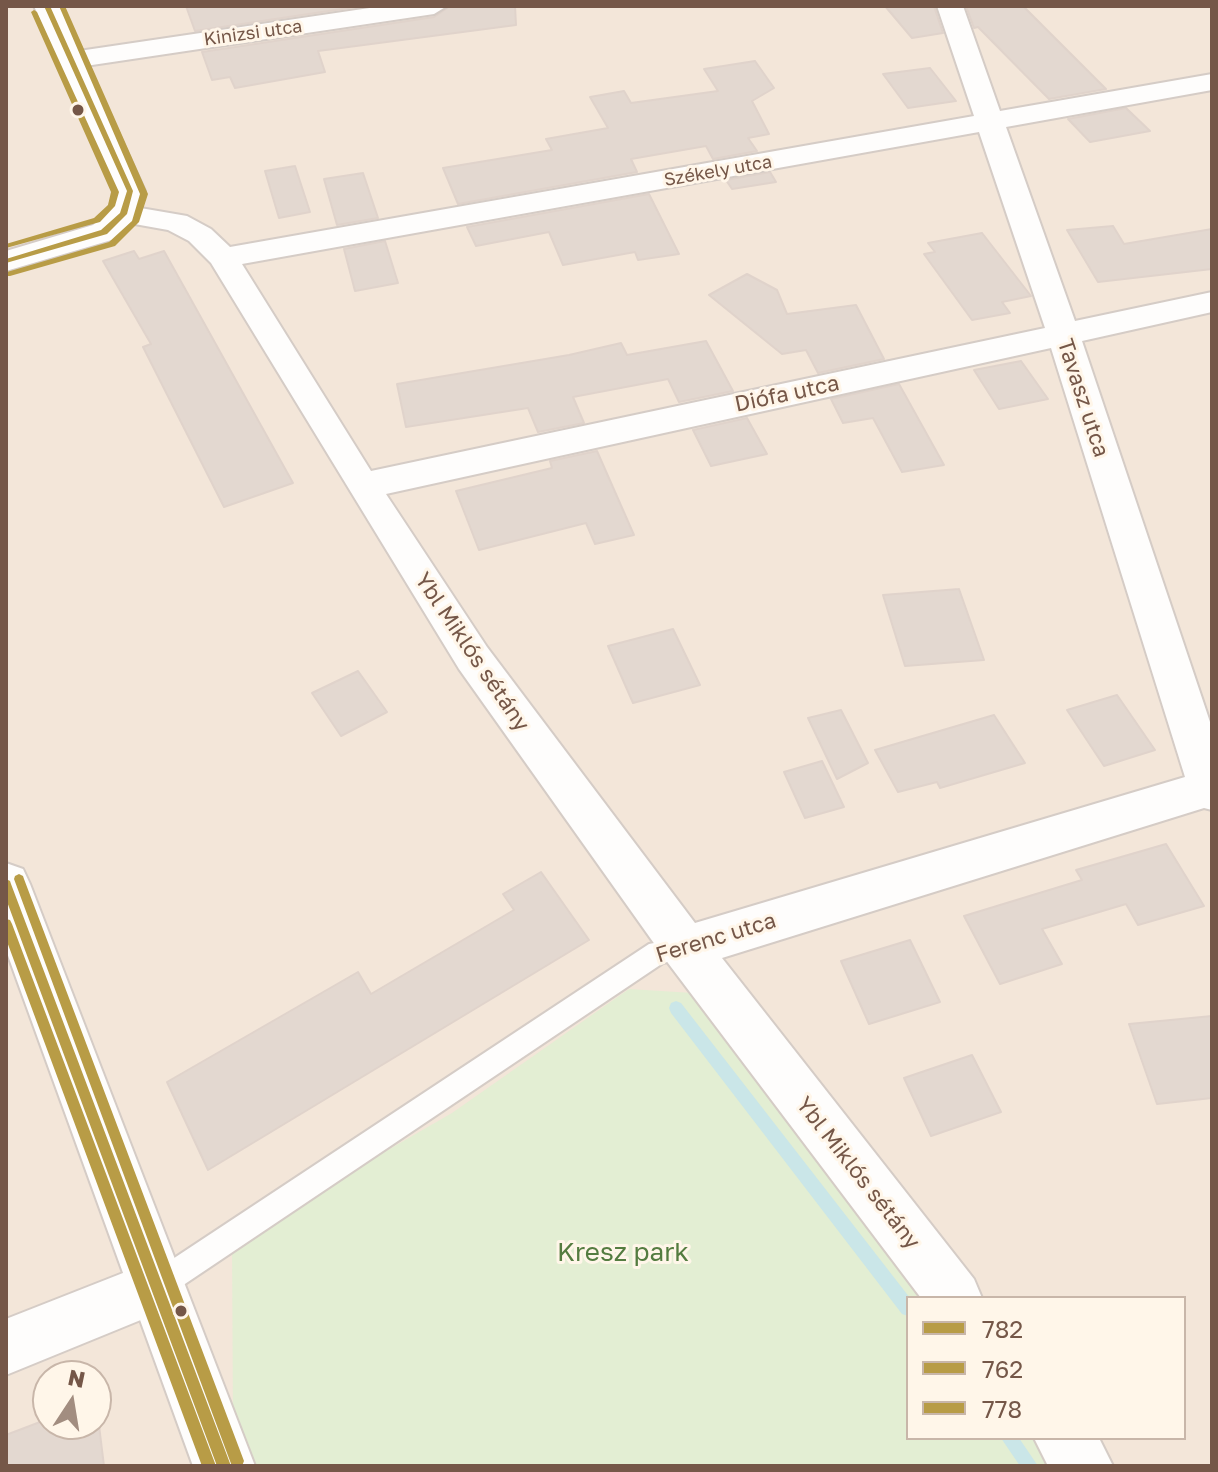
<!DOCTYPE html>
<html>
<head>
<meta charset="utf-8">
<style>
  body { margin:0 }
  #map { position:relative; width:1218px; height:1472px; overflow:hidden; background:#f7f1e9; font-family:"Golos Text",sans-serif }
  canvas { display:block }
  .frame { position:absolute; inset:0; border:8px solid #755748; pointer-events:none }
  .legend { position:absolute; left:906px; top:1296px; width:280px; height:144px; box-sizing:border-box; background:#fff6e9; border:2px solid #c8b6a9; margin:0; padding:10px 14px; list-style:none; font-size:24px; color:#755748 }
  .legend li { display:flex; align-items:center; gap:16px; height:40px }
  .legend b { width:40px; border:2px solid #c8b6a9 }
  .north { position:absolute; left:32px; top:1360px; width:80px; height:80px; box-sizing:border-box; background:#fff6e9; border:2px solid #c8b6a9; border-radius:50%; rotate:12deg; font-size:22px; font-weight:700; line-height:32px; text-align:center; color:#755748 }
  .north::after { content:''; display:block; margin:auto; width:28px; height:36px; background:#a28d80; clip-path:polygon(50% 0,100% 100%,50% 72%,0 100%) }
</style>
</head>
<body>
<div id="map">
<canvas width="1218" height="1472"></canvas>
<div class="frame"></div>
<ul class="legend">
<li><b style="height:10px;background:#b89c46"></b>782</li>
<li><b style="height:10px;background:#b89c46"></b>762</li>
<li><b style="height:10px;background:#b89c46"></b>778</li>
</ul>
<div class="north">N</div>
</div>
<script>
const g = document.querySelector('canvas').getContext('2d');
g.lineJoin = 'round';
function paint(path, color) { g.fillStyle = color; g.fill(path, 'evenodd'); }
const shape = rows => new Path2D(rows.map(r => 'M' + r).join(''));
function strokePath(path, color, width, dash) { g.strokeStyle = color; g.lineWidth = width; g.lineCap = dash ? 'butt' : 'round'; g.setLineDash(dash || []); g.stroke(path); }
function label(font, color, halo, rows, align = 'center') {
  g.font = font + ' "Golos Text",sans-serif'; g.lineWidth = 6; g.setLineDash([]); g.textBaseline = 'middle'; g.strokeStyle = halo; g.fillStyle = color; for (const [text, x, y, turn = 0] of rows) {
    g.save(); g.translate(x, y); g.rotate((+turn || 0) * Math.PI / 180); g.textAlign = isNaN(turn) ? turn : align; if (halo) g.strokeText(text, 0, 0); g.fillText(text, 0, 0); g.restore();
  }
}
paint(shape([
  [6,6,1212,6,1212,1466,6,1466],
  [908,1298,1184,1298,1184,1438,908,1438],
  [48,1376,96,1376,96,1424,48,1424]
]), '#f3e6d9');
paint(shape([
  [629,989,693,993,927,1298,908,1298,908,1438,1034,1438,1055,1466,250,1466,233,1430,232,1240,452,1113]
]), '#e3eed3');
paint(shape([
  [676,1001,681,1003,910,1298,908,1298,908,1316,902,1314,671,1013,669,1008,671,1003,676,1001],
  [1001,1438,1019,1438,1038,1466,1020,1466,1001,1438]
]), '#cae6e8');
const building = shape([
  [186,6,362,6,195,31,186,6],
  [450,6,515,6,516,25,318,51,325,72,235,88,230,77,212,80,202,52,434,17,450,6],
  [885,6,934,6,943,33,912,38,885,6],
  [966,6,1023,6,1106,89,1049,99,978,27,974,28,966,6],
  [755,61,774,88,752,101,769,134,748,138,757,151,713,159,706,146,631,159,637,172,458,204,443,168,552,150,546,139,608,128,590,97,624,91,631,103,718,91,704,69,755,61],
  [930,68,956,101,908,108,883,74,930,68],
  [1126,108,1150,131,1090,142,1068,119,1126,108],
  [295,166,310,212,279,218,265,171,295,166],
  [770,172,776,182,732,189,726,180,770,172],
  [363,173,378,218,337,225,324,179,363,173],
  [649,194,679,254,638,260,635,252,563,265,549,232,476,246,467,227,649,194],
  [1113,226,1124,244,1212,229,1212,269,1098,282,1067,230,1113,226],
  [982,233,1031,296,1002,302,1010,313,972,320,924,254,935,252,928,243,982,233],
  [385,241,398,283,355,291,344,249,385,241],
  [134,251,139,259,164,251,293,483,224,507,143,347,151,344,103,261,134,251],
  [747,274,777,290,787,314,856,305,884,359,818,373,806,350,782,354,709,295,747,274],
  [706,341,733,391,679,402,668,379,573,397,584,423,538,432,528,408,406,427,397,384,569,355,621,343,627,355,706,341],
  [1021,361,1048,399,999,409,974,370,1021,361],
  [899,384,944,465,902,472,873,418,843,423,831,399,899,384],
  [747,418,767,454,711,466,693,430,747,418],
  [597,451,634,535,595,544,586,523,479,550,456,491,552,468,550,461,597,451],
  [959,589,984,660,905,666,883,595,959,589],
  [673,629,700,685,633,703,608,646,673,629],
  [358,671,387,712,341,736,312,693,358,671],
  [1117,695,1155,750,1104,766,1067,710,1117,695],
  [841,710,868,763,837,779,808,718,841,710],
  [994,715,1025,763,940,788,937,782,898,792,875,750,994,715],
  [822,761,844,807,805,818,784,772,822,761],
  [1166,844,1204,906,1138,925,1126,904,1042,929,1062,964,1000,984,964,916,1082,880,1076,870,1166,844],
  [541,872,589,940,208,1170,167,1082,358,972,371,994,514,910,503,894,541,872],
  [910,940,940,1002,869,1024,841,961,910,940],
  [1212,1016,1212,1098,1157,1104,1129,1024,1212,1016],
  [972,1055,1001,1112,931,1136,904,1078,972,1055],
  [96,1401,104,1466,6,1466,6,1435,48,1419,48,1424,96,1424,96,1401]
]);
paint(building, '#e3d8d0');
strokePath(building, '#e0d3cb', 2);
const service = shape([
  [685,937,694,940,697,948,694,956,663,963,167,1296,157,1300,147,1296,143,1286,147,1276,649,944,685,937]
]);
const minor = shape([
  [383,6,447,6,434,14,72,68,63,66,59,60,63,54,72,52,383,6],
  [937,6,963,6,1000,111,1212,74,1212,90,1006,127,1075,321,1212,292,1212,312,1082,341,1212,728,1212,810,1204,808,722,958,974,1279,982,1298,921,1298,668,963,459,669,211,263,189,241,168,230,112,220,108,214,112,208,123,205,187,216,211,229,230,247,974,116,937,6],
  [979,132,1045,328,371,471,242,264,979,132],
  [1051,348,1185,777,695,923,487,647,386,494,1051,348],
  [156,1260,175,1268,183,1287,175,1306,6,1375,6,1319,156,1260],
  [1034,1438,1099,1438,1113,1466,1048,1466,1034,1438]
]);
const tertiary = shape([
  [34,6,60,6,145,191,139,214,115,239,6,271,6,251,93,225,108,211,115,191,34,6],
  [6,863,23,869,30,884,255,1466,193,1466,6,950,6,863]
]);
strokePath(service, '#d5ccc6', 4);
strokePath(minor, '#d5ccc6', 4);
strokePath(tertiary, '#d5ccc6', 4);
paint(service, '#fefdfc');
paint(minor, '#fefdfc');
paint(tertiary, '#fefdfc');
paint(shape([
  [44,6,50,6,133,191,127,214,107,234,6,263,6,259,101,230,120,213,127,191,44,6],
  [6,879,10,881,11,884,231,1466,217,1466,6,899,6,879]
]), '#b89c46');
paint(shape([
  [59,6,65,6,148,194,139,222,115,246,10,276,7,276,7,272,109,242,132,221,140,194,59,6],
  [6,919,10,920,12,924,216,1466,202,1466,6,939,6,919]
]), '#b89c46');
paint(shape([
  [34,10,37,12,119,192,115,206,100,222,6,248,6,244,94,218,108,205,111,192,31,12,34,10],
  [19,874,23,876,24,879,244,1461,242,1466,232,1466,230,1461,14,879,15,876,19,874]
]), '#b89c46');
for (const [x, y, r, color] of [
  [78,110,7,"#755748"],
  [181,1311,7,"#755748"]
]) { const dot = new Path2D(); dot.arc(x, y, r, 0, 2 * Math.PI); g.fillStyle = color; g.fill(dot); strokePath(dot, '#fff6e9', 3); }
label('18px', '#755748', '#fff6e9', [
  ["Kinizsi utca",253,33,-8],
  ["Székely utca",718,171,-10]
]);
label('22px', '#755748', '#fff6e9', [
  ["Diófa utca",787,394,-12],
  ["Tavasz utca",1083,398,72],
  ["Ybl Miklós sétány",472,652,56],
  ["Ferenc utca",716,938,-17],
  ["Ybl Miklós sétány",858,1173,52]
]);
label('26px', '#547c40', '#fff6e9', [
  ["Kresz park",623,1253]
]);
</script>
</body>
</html>
